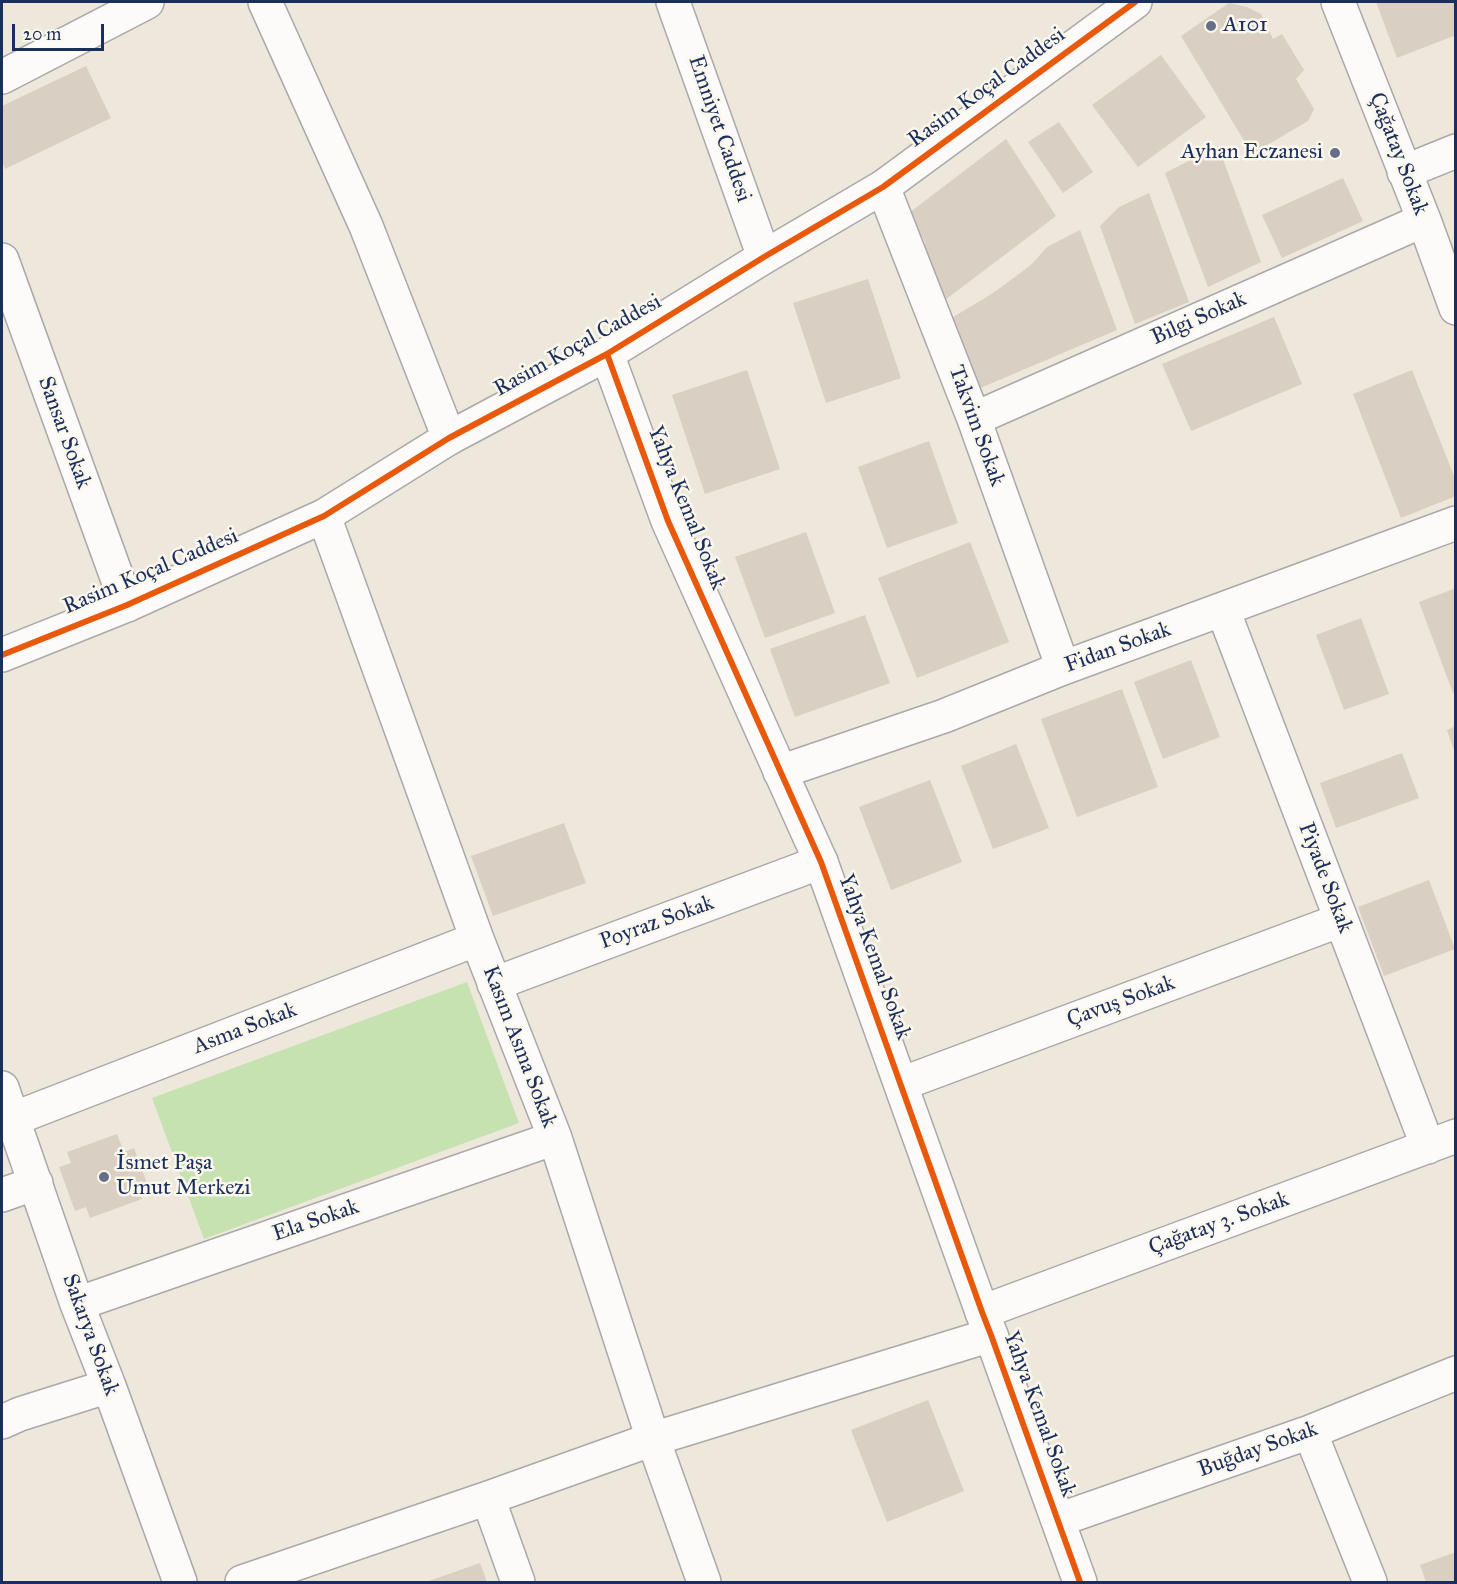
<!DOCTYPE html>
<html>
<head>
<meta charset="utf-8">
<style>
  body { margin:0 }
  #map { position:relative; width:1457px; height:1584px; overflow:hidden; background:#eee7dc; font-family:"IM FELL Great Primer",serif }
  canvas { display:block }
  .frame { position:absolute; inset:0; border:3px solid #1b2f5e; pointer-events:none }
  .scale { position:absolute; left:12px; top:24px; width:92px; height:27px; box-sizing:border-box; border:3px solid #1b2f5e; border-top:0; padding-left:8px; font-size:18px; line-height:21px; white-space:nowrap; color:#1b2f5e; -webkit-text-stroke:4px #fbf7ec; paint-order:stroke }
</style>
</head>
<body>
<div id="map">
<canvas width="1457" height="1584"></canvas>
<div class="frame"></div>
<div class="scale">20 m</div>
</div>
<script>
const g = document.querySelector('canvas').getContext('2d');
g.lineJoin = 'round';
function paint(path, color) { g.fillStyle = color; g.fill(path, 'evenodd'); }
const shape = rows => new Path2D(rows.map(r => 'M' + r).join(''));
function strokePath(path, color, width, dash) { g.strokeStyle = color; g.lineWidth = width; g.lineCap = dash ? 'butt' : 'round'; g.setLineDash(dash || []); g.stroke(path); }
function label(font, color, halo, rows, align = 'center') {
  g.font = font + ' "IM FELL Great Primer",serif'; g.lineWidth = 5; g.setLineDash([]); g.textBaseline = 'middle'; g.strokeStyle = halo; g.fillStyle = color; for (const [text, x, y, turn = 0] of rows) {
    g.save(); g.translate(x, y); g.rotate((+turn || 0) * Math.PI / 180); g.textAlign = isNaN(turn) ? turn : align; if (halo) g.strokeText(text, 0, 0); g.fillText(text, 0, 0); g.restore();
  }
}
paint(shape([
  [467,982,519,1123,204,1239,152,1098]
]), '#c6e2b1');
paint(shape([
  [1376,2,1456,2,1456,35,1397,58],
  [1229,3,1247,7,1261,14,1273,39,1282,34,1304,70,1296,79,1314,109,1308,121,1252,154,1181,36],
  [1161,55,1206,117,1138,167,1092,105],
  [86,66,111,118,5,169,2,160,2,106],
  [1059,122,1093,172,1063,193,1028,142],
  [1006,139,1056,216,945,300,925,252,925,242,909,213],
  [1218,146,1261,262,1208,287,1165,173],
  [1343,178,1363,221,1282,258,1262,215],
  [1149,193,1189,302,1135,324,1100,226,1119,207],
  [1080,230,1117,330,978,389,950,319,993,293,1031,265,1047,247],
  [868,279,901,378,826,403,793,303],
  [1274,317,1302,384,1191,431,1162,364],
  [747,370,780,469,705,494,672,395],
  [1412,370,1456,481,1456,496,1401,518,1353,394],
  [929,441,958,523,887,548,858,467],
  [806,532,835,613,765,638,735,557],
  [970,542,1009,642,917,678,878,578],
  [1456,588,1456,692,1453,693,1419,602],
  [865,615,890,683,795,717,770,649],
  [1361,618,1389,694,1344,710,1316,635],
  [1191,660,1220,737,1163,759,1134,682],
  [1122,689,1158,787,1077,817,1041,719],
  [1456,726,1456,753,1455,753,1447,730],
  [1016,744,1049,828,993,849,961,766],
  [1402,753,1419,798,1336,828,1320,783],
  [930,780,962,862,891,890,859,807],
  [564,823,586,883,493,916,471,856],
  [1429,880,1455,949,1384,976,1358,907],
  [117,1134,124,1152,134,1148,148,1186,138,1190,142,1199,90,1218,86,1207,75,1211,59,1167,71,1163,67,1152],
  [928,1400,964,1491,887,1522,851,1430],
  [1456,1552,1456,1582,1426,1582,1420,1565],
  [480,1563,487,1582,426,1582]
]), '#d9cfc3');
const minor = shape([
  [265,2,366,226,449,438],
  [1338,2,1424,220,1456,308],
  [2,77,147,2],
  [1404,172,1456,151],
  [883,187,974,419,1063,668],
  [2,260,127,605],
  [974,419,1424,220],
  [324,516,477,939,555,1138,653,1439,704,1582],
  [1223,610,1428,1147],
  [780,772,944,716,1063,668,1456,523],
  [494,984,821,862],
  [901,1084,1341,920],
  [2,1088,77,1304,109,1386,180,1582],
  [13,1119,477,939],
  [2,1195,36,1183],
  [77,1304,555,1138],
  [982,1312,1456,1136],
  [2,1422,20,1414,109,1386],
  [1310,1432,1370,1582],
  [488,1498,518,1582],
  [1058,1520,1310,1432,1456,1373],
  [242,1582,488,1498,653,1439,991,1335]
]);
const tertiary = shape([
  [673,2,764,257],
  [607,354,668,521,821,862,982,1312,991,1335,1080,1582],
  [2,655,127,605,324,516,449,438,607,354,764,257,883,187,1135,2]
]);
strokePath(minor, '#aaa8a8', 36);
strokePath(tertiary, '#aaa8a8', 36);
strokePath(minor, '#fcfbfa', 33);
strokePath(tertiary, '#fcfbfa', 33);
strokePath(shape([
  [607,354,668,521,821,862,982,1312,991,1335,1080,1582],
  [2,655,127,605,324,516,449,438,607,354,764,257,883,187,1135,2]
]), '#e8590c', 6);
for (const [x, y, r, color] of [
  [1211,26,6,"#656f8a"],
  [1335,153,6,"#656f8a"],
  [104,1177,6,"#656f8a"]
]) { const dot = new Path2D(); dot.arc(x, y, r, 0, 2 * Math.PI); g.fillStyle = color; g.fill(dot); strokePath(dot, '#fbf7ec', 2); }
label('22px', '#1b2f5e', '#fbf7ec', [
  ["A101",1223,26],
  ["Ayhan Eczanesi",1323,153,"right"],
  ["İsmet Paşa",116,1164],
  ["Umut Merkezi",116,1189]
], 'left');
label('22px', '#1b2f5e', '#fbf7ec', [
  ["Rasim Koçal Caddesi",987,88,-36],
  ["Emniyet Caddesi",719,129,71],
  ["Çağatay Sokak",1398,154,69],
  ["Bilgi Sokak",1199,319,-24],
  ["Rasim Koçal Caddesi",578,346,-29],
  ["Takvim Sokak",976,426,70],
  ["Sansar Sokak",64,433,70],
  ["Yahya Kemal Sokak",686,508,68],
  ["Rasim Koçal Caddesi",151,572,-23],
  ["Fidan Sokak",1118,648,-20],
  ["Piyade Sokak",1325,878,69],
  ["Poyraz Sokak",657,923,-20],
  ["Yahya Kemal Sokak",874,957,70],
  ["Çavuş Sokak",1121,1002,-20],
  ["Asma Sokak",245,1029,-21],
  ["Kasım Asma Sokak",519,1047,69],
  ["Ela Sokak",316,1221,-19],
  ["Çağatay 3. Sokak",1219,1224,-20],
  ["Sakarya Sokak",90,1335,70],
  ["Yahya Kemal Sokak",1039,1414,70],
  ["Buğday Sokak",1258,1450,-20]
]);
</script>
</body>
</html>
